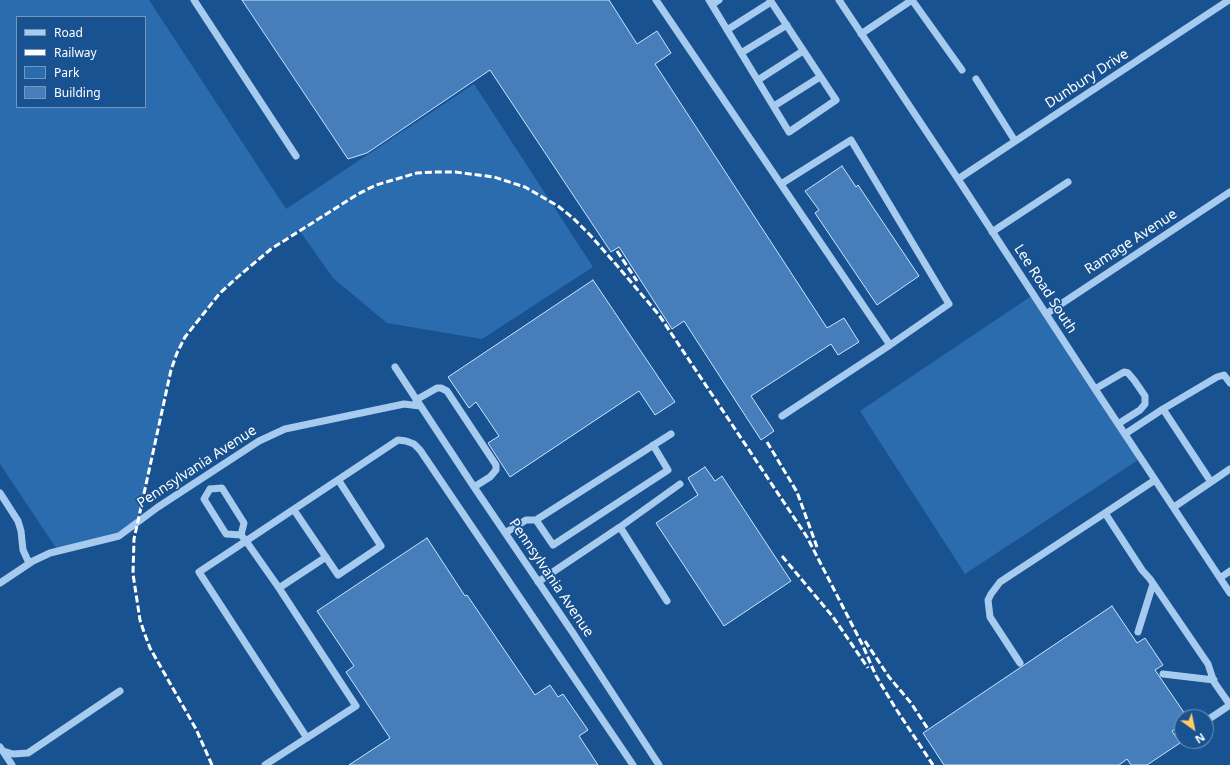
<!DOCTYPE html>
<html>
<head>
<meta charset="utf-8">
<style>
  body { margin:0 }
  #map { position:relative; width:1230px; height:765px; overflow:hidden; background:#195291; font-family:"Noto Sans",sans-serif }
  canvas { display:block }
  .legend { position:absolute; left:16px; top:16px; width:130px; height:92px; box-sizing:border-box; background:#195291; border:1px solid #7597bd; margin:0; padding:5px 7px; list-style:none; font-size:12px; color:#fff }
  .legend li { display:flex; align-items:center; gap:8px; height:20px }
  .legend b { width:20px; border:1px solid #7597bd }
  .north { position:absolute; left:1174px; top:709px; width:40px; height:40px; box-sizing:border-box; background:#195291; border:1px solid #7597bd; border-radius:50%; rotate:147deg; font-size:11px; font-weight:700; line-height:16px; text-align:center; color:#fff }
  .north::after { content:''; display:block; margin:auto; width:14px; height:18px; background:#ffcd66; clip-path:polygon(50% 0,100% 100%,50% 72%,0 100%) }
</style>
</head>
<body>
<div id="map">
<canvas width="1230" height="765"></canvas>
<ul class="legend">
<li><b style="height:5px;background:#a7cbef"></b>Road</li>
<li><b style="height:5px;background:#fff"></b>Railway</li>
<li><b style="height:11px;background:#2b6caf"></b>Park</li>
<li><b style="height:11px;background:#457eba"></b>Building</li>
</ul>
<div class="north">N</div>
</div>
<script>
const g = document.querySelector('canvas').getContext('2d');
g.lineJoin = 'round';
function paint(path, color) { g.fillStyle = color; g.fill(path, 'evenodd'); }
const shape = rows => new Path2D(rows.map(r => 'M' + r).join(''));
function strokePath(path, color, width, dash) { g.strokeStyle = color; g.lineWidth = width; g.lineCap = dash ? 'butt' : 'round'; g.setLineDash(dash || []); g.stroke(path); }
function label(font, color, halo, rows, align = 'center') {
  g.font = font + ' "Noto Sans",sans-serif'; g.lineWidth = 3.5; g.setLineDash([]); g.textBaseline = 'middle'; g.strokeStyle = halo; g.fillStyle = color; for (const [text, x, y, turn = 0] of rows) {
    g.save(); g.translate(x, y); g.rotate((+turn || 0) * Math.PI / 180); g.textAlign = isNaN(turn) ? turn : align; if (halo) g.strokeText(text, 0, 0); g.fillText(text, 0, 0); g.restore();
  }
}
paint(shape([
  [0,0,149,0,286,209,474,84,593,267,482,339,387,323,333,278,299,230,271,249,240,275,220,293,185,337,177,353,171,370,138,521,119,536,58,551,0,464],
  [17,17,145,17,145,107,17,107],
  [1033,295,1141,458,965,574,860,411]
]), '#2b6caf');
const building = shape([
  [242,0,609,0,637,44,657,31,671,53,655,64,827,328,844,318,859,342,838,355,831,344,751,396,774,431,761,440,684,321,672,329,619,247,611,252,490,70,367,153,348,159,242,0],
  [842,166,856,187,858,185,919,276,877,305,815,213,819,210,805,191,842,166],
  [593,280,675,402,655,415,639,391,510,477,488,443,499,436,476,402,469,408,448,377,593,280],
  [705,467,715,481,722,476,791,581,724,626,656,523,698,495,688,478,705,467],
  [427,538,465,596,467,595,535,695,550,685,558,697,563,694,588,730,579,736,598,765,349,765,390,738,346,672,354,666,317,611,427,538],
  [1112,606,1137,643,1145,638,1163,665,1155,670,1187,717,1182,717,1182,725,1172,731,1180,743,1147,765,1131,765,1127,759,1119,765,944,765,923,733,1112,606]
]);
paint(building, '#457eba');
strokePath(building, '#cee4fb', 1);
strokePath(shape([
  [194,0,296,156],
  [656,0,890,345],
  [709,0,789,132,836,100,770,0],
  [839,0,958,179,1095,389,1230,593],
  [912,0,962,70],
  [712,5,719,0],
  [727,30,771,2],
  [861,34,912,0],
  [741,53,787,25],
  [976,79,1015,141],
  [758,80,803,51],
  [774,106,820,77],
  [958,179,1229,0],
  [781,184,851,140,949,304,890,345,782,416],
  [992,232,1068,182],
  [1046,314,1230,192],
  [395,367,474,487,573,633,659,765],
  [1095,389,1124,372,1128,373,1134,380,1145,396,1145,404,1140,410,1118,424],
  [416,400,437,388,441,388,447,391,496,465,496,470,490,477,474,487],
  [1163,409,1217,377,1224,375,1230,383],
  [1125,434,1163,409,1211,482,1174,507],
  [1155,480,1105,513,1142,570,1150,579,1208,664,1214,682,1230,705],
  [1211,482,1230,469],
  [210,489,204,499,226,534,241,535,246,541,199,572,307,738],
  [210,489,222,488,244,523,241,535],
  [0,493,18,521,21,531,23,550,29,563],
  [294,510,338,575,381,546,339,481],
  [536,520,553,545,668,470,653,445],
  [620,527,680,484],
  [505,533,526,520,536,520,671,434],
  [1220,578,1230,571],
  [538,582,620,527,667,601],
  [0,583,33,561,50,553,119,536,158,507,259,441,285,429,404,404,420,406],
  [279,588,326,557],
  [1138,632,1153,584],
  [1020,663,990,617,988,600,991,594,1000,582,1105,513],
  [1163,674,1214,680],
  [1206,721,1230,705],
  [0,747,12,765],
  [3,751,13,754,28,753,120,691],
  [265,765,356,706,279,588,246,541,398,440,406,441,414,444,420,450,633,765]
]), '#a7cbef', 7);
strokePath(shape([
  [617,251,637,281],
  [767,442,797,492,817,547],
  [782,556,833,617,868,668],
  [865,641,889,677,911,703,928,729],
  [212,765,196,729,150,648,144,632,140,620,133,574,134,539,138,521,171,370,177,353,185,337,220,293,240,275,271,249,358,194,376,185,417,173,436,172,455,172,494,177,525,187,558,206,573,218,591,236,614,262,659,315,807,537,863,646,876,676,896,709,933,765]
]), '#fff', 3, [7, 3]);
label('14px', '#fff', '#195291', [
  ["Dunbury Drive",1087,79,-33],
  ["Ramage Avenue",1131,242,-33],
  ["Lee Road South",1045,289,57],
  ["Pennsylvania Avenue",197,467,-33],
  ["Pennsylvania Avenue",551,578,56]
]);
</script>
</body>
</html>
